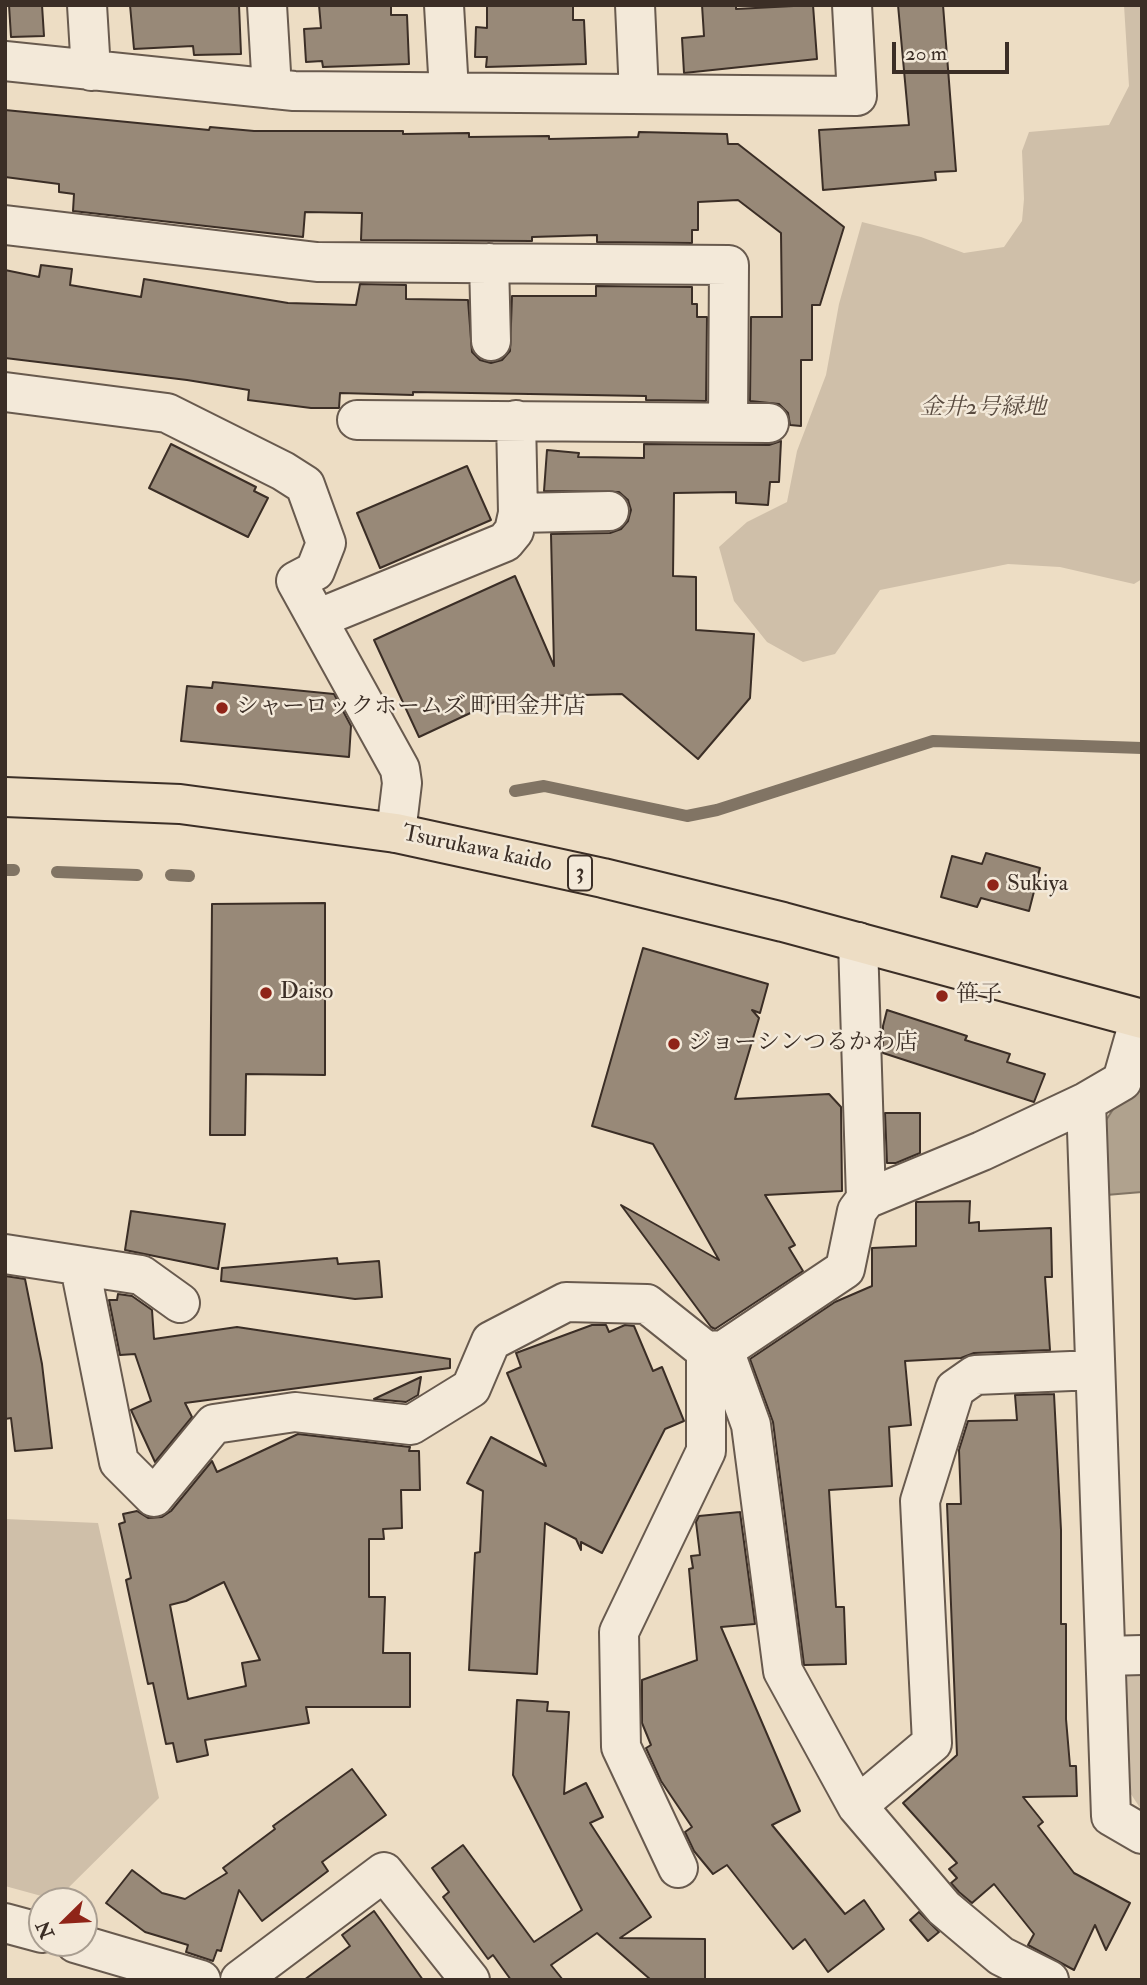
<!DOCTYPE html>
<html>
<head>
<meta charset="utf-8">
<style>
  body { margin:0 }
  #map { position:relative; width:1147px; height:1985px; overflow:hidden; background:#edddc4; font-family:"IM FELL Double Pica",serif }
  canvas { display:block }
  .frame { position:absolute; inset:0; border:7px solid #3b2e26; pointer-events:none }
  .north { position:absolute; left:28px; top:1887px; width:70px; height:70px; box-sizing:border-box; background:#f3e9d9; border:2px solid #a99e91; border-radius:50%; rotate:246deg; font-size:19px; font-weight:700; line-height:28px; text-align:center; color:#3b2e26 }
  .north::after { content:''; display:block; margin:auto; width:24px; height:32px; background:#8f2418; clip-path:polygon(50% 0,100% 100%,50% 72%,0 100%) }
  .scale { position:absolute; left:892px; top:42px; width:117px; height:32px; box-sizing:border-box; border:4px solid #3b2e26; border-top:0; padding-left:9px; font-size:21px; line-height:24px; white-space:nowrap; color:#3b2e26; -webkit-text-stroke:5px #f3e9d9; paint-order:stroke }
</style>
</head>
<body>
<div id="map">
<canvas width="1147" height="1985"></canvas>
<div class="frame"></div>
<div class="north">N</div>
<div class="scale">20 m</div>
</div>
<script>
const g = document.querySelector('canvas').getContext('2d');
g.lineJoin = 'round';
function paint(path, color) { g.fillStyle = color; g.fill(path, 'evenodd'); }
const shape = rows => new Path2D(rows.map(r => 'M' + r).join(''));
function strokePath(path, color, width, dash) { g.strokeStyle = color; g.lineWidth = width; g.lineCap = dash ? 'butt' : 'round'; g.setLineDash(dash || []); g.stroke(path); }
function label(font, color, halo, rows, align = 'center') {
  g.font = font + ' "IM FELL Double Pica","Noto Serif JP",serif'; g.lineWidth = 5; g.setLineDash([]); g.textBaseline = 'middle'; g.strokeStyle = halo; g.fillStyle = color; for (const [text, x, y, turn = 0] of rows) {
    g.save(); g.translate(x, y); g.rotate((+turn || 0) * Math.PI / 180); g.textAlign = isNaN(turn) ? turn : align; if (halo) g.strokeText(text, 0, 0); g.fillText(text, 0, 0); g.restore();
  }
}
paint(shape([
  [1124,5,1142,5,1142,579,1134,584,1060,567,1008,564,880,590,835,654,803,662,767,642,734,601,719,547,747,522,787,502,797,451,826,375,839,304,862,222,921,237,964,253,1004,247,1022,221,1024,199,1022,151,1029,132,1109,125,1129,86],
  [5,1519,98,1523,159,1798,56,1900,5,1886],
  [1122,1668,1142,1668,1142,1811,1129,1791]
]), '#cfbfa9');
const water = shape([
  [1142,1090,1142,1192,1106,1195,1103,1125,1119,1100,1142,1090]
]);
paint(water, '#b0a28e');
strokePath(water, '#817464', 2);
strokePath(shape([
  [515,791,544,786,687,816,717,810,933,741,1142,748],
  [5,870,14,870],
  [57,872,137,875],
  [171,875,189,876]
]), '#817464', 12);
const building = shape([
  [9,5,42,5,44,36,11,37,9,5],
  [130,5,239,5,241,54,194,55,193,46,134,49,130,5],
  [319,5,391,5,391,15,407,15,409,64,323,67,322,61,306,62,304,29,321,28,319,5],
  [487,5,573,5,573,20,584,20,586,64,486,67,487,57,475,57,476,27,487,28,487,5],
  [702,5,736,5,736,9,813,5,817,59,684,73,682,38,704,36,702,5],
  [898,5,943,5,956,171,935,172,936,180,823,190,819,130,909,125,898,5],
  [5,110,209,130,210,127,254,131,403,131,403,134,469,133,469,137,549,136,549,139,638,137,639,132,727,134,728,144,738,144,844,227,820,305,812,305,812,360,801,360,801,426,790,425,788,413,779,404,750,401,751,317,782,317,781,233,738,200,698,202,698,230,692,230,692,243,597,242,597,235,532,237,532,241,361,240,362,213,305,212,303,237,73,211,74,194,59,192,59,184,5,177,5,110],
  [41,265,72,269,70,285,141,297,144,279,288,303,356,305,360,284,406,285,406,299,468,300,472,352,480,360,491,363,502,360,510,351,512,296,596,296,596,286,692,287,692,304,697,304,697,317,707,317,706,401,646,400,646,396,413,392,413,395,340,393,339,408,311,408,248,400,249,390,187,380,5,358,5,270,39,277,41,265],
  [781,441,779,482,770,482,768,505,736,503,736,492,674,493,673,576,696,577,696,630,754,634,750,698,698,759,622,694,546,696,546,699,494,702,419,737,374,640,515,576,554,666,551,534,610,533,621,529,628,521,631,510,628,500,619,492,544,491,547,450,579,453,578,457,644,458,644,444,769,445,781,441],
  [171,444,256,487,254,491,268,498,248,537,149,488,171,444],
  [467,466,491,520,380,568,357,513,467,466],
  [213,682,334,694,351,726,349,757,181,741,187,686,212,688,213,682],
  [986,853,1040,868,1029,911,981,898,977,907,941,897,952,856,982,864,986,853],
  [325,903,325,1075,246,1074,245,1135,210,1135,212,904,325,903],
  [643,948,768,984,760,1013,752,1010,759,1018,735,1099,829,1094,841,1107,842,1191,765,1195,795,1245,789,1248,803,1271,715,1329,711,1327,621,1205,719,1260,653,1144,592,1126,643,948],
  [887,1010,967,1036,965,1040,1010,1054,1007,1062,1045,1074,1034,1102,883,1053,883,1026,887,1010],
  [885,1113,920,1113,920,1153,896,1163,887,1163,885,1113],
  [970,1201,969,1223,979,1222,979,1231,1051,1228,1052,1277,1045,1277,1050,1350,974,1353,961,1358,905,1361,911,1425,889,1427,892,1486,829,1490,836,1607,844,1607,846,1664,804,1665,773,1422,750,1359,835,1302,872,1286,872,1248,916,1246,916,1202,970,1201],
  [131,1211,225,1224,218,1269,125,1250,131,1211],
  [337,1258,338,1264,379,1261,382,1297,355,1299,221,1281,222,1268,337,1258],
  [5,1276,25,1279,42,1364,52,1448,15,1451,11,1418,5,1419,5,1276],
  [118,1294,132,1296,152,1310,154,1339,237,1327,450,1359,450,1368,185,1403,192,1417,155,1462,131,1410,151,1401,135,1354,120,1355,109,1300,117,1300,118,1294],
  [592,1325,606,1325,609,1332,625,1325,634,1326,653,1371,662,1367,684,1421,665,1429,602,1553,581,1542,581,1550,576,1539,545,1523,537,1674,469,1670,475,1553,480,1552,483,1491,467,1483,491,1437,546,1466,507,1373,521,1367,516,1353,592,1325],
  [421,1377,418,1395,406,1402,374,1399,421,1377],
  [1054,1394,1061,1530,1061,1624,1066,1624,1066,1719,1070,1766,1076,1766,1077,1796,1023,1797,1043,1822,1038,1826,1074,1873,1130,1903,1106,1950,1095,1925,1074,1970,1028,1945,1034,1934,994,1884,972,1903,959,1892,951,1883,957,1878,949,1869,957,1863,903,1803,957,1755,947,1504,961,1504,959,1450,968,1421,1017,1420,1015,1395,1054,1394],
  [298,1434,410,1447,409,1451,419,1451,420,1490,401,1490,402,1528,383,1529,384,1539,369,1539,369,1597,385,1597,383,1653,410,1653,410,1707,306,1707,309,1723,205,1740,208,1755,177,1762,173,1743,166,1744,153,1683,148,1684,126,1580,131,1578,119,1524,125,1522,123,1514,137,1511,148,1518,162,1517,171,1511,212,1461,217,1472,298,1434],
  [224,1582,260,1660,242,1663,246,1686,188,1699,170,1605,186,1601,224,1582],
  [740,1512,755,1624,721,1627,800,1811,772,1825,845,1914,864,1900,884,1929,828,1972,805,1939,793,1949,727,1865,713,1874,694,1851,685,1832,692,1827,661,1781,646,1748,651,1745,642,1723,642,1680,697,1660,689,1569,693,1568,691,1556,700,1555,696,1522,699,1516,740,1512],
  [517,1700,548,1702,547,1711,569,1712,564,1794,586,1783,603,1817,590,1823,651,1917,620,1938,705,1939,705,1980,651,1980,597,1933,551,1965,563,1980,511,1980,493,1955,488,1959,443,1897,449,1892,432,1868,463,1845,534,1942,582,1910,513,1775,517,1700],
  [352,1769,386,1815,322,1862,328,1871,262,1921,239,1890,221,1951,217,1950,213,1961,186,1952,188,1945,145,1932,106,1903,132,1870,162,1893,185,1899,227,1873,223,1868,275,1829,273,1826,352,1769],
  [374,1911,423,1980,304,1980,350,1946,342,1935,374,1911],
  [919,1912,939,1932,928,1941,910,1920,919,1912]
]);
paint(building, '#988978');
strokePath(building, '#3b2e26', 2);
const minor = shape([
  [87,5,91,71],
  [267,5,272,89],
  [444,5,449,91],
  [635,5,639,94],
  [5,61,294,91,857,96,852,5],
  [5,225,317,262,729,265,728,422],
  [489,263,491,341],
  [5,392,167,413,283,471,305,485,326,543,315,571,296,581,400,769,402,783,396,833],
  [357,420,769,423],
  [518,513,609,511],
  [317,619,505,542,514,531,518,513,516,420],
  [858,942,866,1199],
  [1086,1102,1111,1816,1142,1834],
  [5,1254,141,1275,180,1303],
  [80,1267,119,1462,154,1497,214,1424,295,1412,411,1425,471,1388,491,1341,566,1302,647,1304,706,1351,724,1350,845,1269,857,1211,866,1199,982,1151,1086,1102,1122,1081,1140,1018],
  [724,1350,751,1425,783,1671,857,1806,944,1908,1001,1956,1049,1980],
  [1106,1656,1142,1655],
  [857,1806,932,1743,920,1501,955,1389,975,1375,1095,1370],
  [678,1868,621,1747,619,1632,706,1451,706,1351],
  [5,1923,42,1933],
  [75,1943,201,1980],
  [240,1980,384,1872,470,1980]
]);
const major = shape([
  [5,797,180,804,396,833,603,878,783,922,1142,1019]
]);
strokePath(minor, '#685a4e', 42);
strokePath(major, '#3b2e26', 42);
strokePath(minor, '#f3e9d9', 38);
strokePath(major, '#edddc4', 38);
for (const [x, y, r, color] of [
  [222,708,7,"#8f2418"],
  [993,885,7,"#8f2418"],
  [266,993,7,"#8f2418"],
  [942,996,7,"#8f2418"],
  [674,1044,7,"#8f2418"]
]) { const dot = new Path2D(); dot.arc(x, y, r, 0, 2 * Math.PI); g.fillStyle = color; g.fill(dot); strokePath(dot, '#f3e9d9', 2.5); }
for (const [x, y, w] of [
  [580,873,24]
]) { const box = new Path2D(); box.roundRect(x - w / 2, y - 17.5, w, 35, 5); g.fillStyle = '#f3e9d9'; g.fill(box); strokePath(box, '#3b2e26', 2); }
label('bold 21px', '#3b2e26', null, [
  ["3",580,873]
]);
label('italic 23px', '#594b40', '#f3e9d9', [
  ["金井2号緑地",983,409]
]);
label('23px', '#3b2e26', '#f3e9d9', [
  ["シャーロックホームズ 町田金井店",236,708],
  ["Sukiya",1007,885],
  ["Daiso",280,993],
  ["笹子",956,996],
  ["ジョーシンつるかわ店",688,1044]
], 'left');
label('23px', '#3b2e26', '#f3e9d9', [
  ["Tsurukawa kaido",477,850,12]
]);
</script>
</body>
</html>
